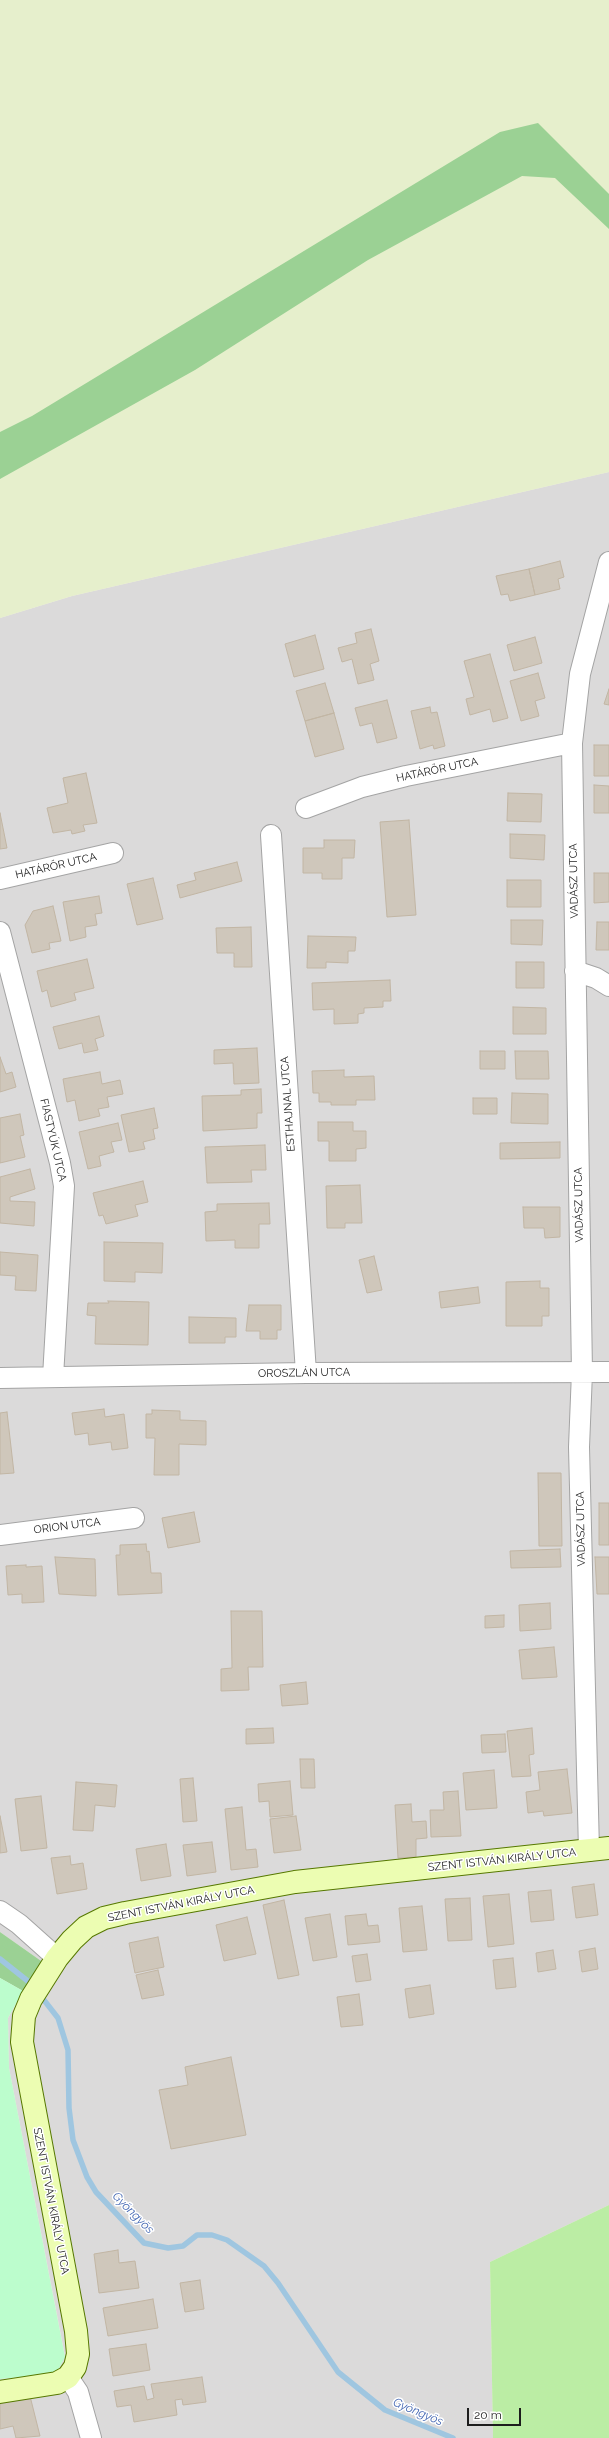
<!DOCTYPE html>
<html>
<head>
<meta charset="utf-8">
<style>
  body { margin:0 }
  #map { position:relative; width:609px; height:2438px; overflow:hidden; background:#efede2; font-family:Raleway,sans-serif }
  canvas { display:block }
  .scale { position:absolute; left:467px; top:2408px; width:54px; height:18px; box-sizing:border-box; border:2px solid #1d1d1d; border-top:0; padding-left:5px; font-size:12px; line-height:14px; white-space:nowrap; color:#1d1d1d; -webkit-text-stroke:3px #fff; paint-order:stroke }
</style>
</head>
<body>
<div id="map">
<canvas width="609" height="2438"></canvas>
<div class="scale">20 m</div>
</div>
<script>
const g = document.querySelector('canvas').getContext('2d');
g.lineJoin = 'round';
function paint(path, color) { g.fillStyle = color; g.fill(path, 'evenodd'); }
const shape = rows => new Path2D(rows.map(r => 'M' + r).join(''));
function strokePath(path, color, width, dash) { g.strokeStyle = color; g.lineWidth = width; g.lineCap = dash ? 'butt' : 'round'; g.setLineDash(dash || []); g.stroke(path); }
function label(font, color, halo, rows, align = 'center') {
  g.font = font + ' Raleway,sans-serif'; g.lineWidth = 3; g.setLineDash([]); g.textBaseline = 'middle'; g.strokeStyle = halo; g.fillStyle = color; for (const [text, x, y, turn = 0] of rows) {
    g.save(); g.translate(x, y); g.rotate((+turn || 0) * Math.PI / 180); g.textAlign = isNaN(turn) ? turn : align; if (halo) g.strokeText(text, 0, 0); g.fillText(text, 0, 0); g.restore();
  }
}
paint(shape([
  [609,472,609,2205,490,2262,493,2438,0,2438,0,2379,56,2374,65,2356,9,2068,8,2018,23,1991,44,1963,0,1932,0,618,72,596]
]), '#dbdada');
paint(shape([
  [0,0,609,0,609,472,72,596,0,618]
]), '#e6efcc');
paint(shape([
  [609,2205,609,2438,493,2438,490,2262]
]), '#bbeda4');
paint(shape([
  [538,123,609,194,609,229,555,178,522,176,368,260,195,370,0,479,0,432,32,416,500,132],
  [0,1932,44,1963,23,1991,0,1978]
]), '#9bd194');
paint(shape([
  [0,1978,23,1991,8,2018,9,2068,65,2357,56,2374,0,2379]
]), '#bcfdcd');
strokePath(shape([
  [0,1959,34,1986],
  [40,1995,58,2018,68,2050,69,2108,73,2140,87,2177,96,2192,144,2243,168,2248,183,2246,197,2235,212,2235,227,2240,264,2266,278,2283,338,2372,385,2410,453,2438]
]), '#9fc6e0', 5.5);
const building = shape([
  [560,561,564,577,558,579,560,589,535,595,529,569,560,561],
  [529,569,535,595,510,601,508,594,501,595,496,576,529,569],
  [371,629,379,661,370,664,374,680,358,684,352,659,342,662,338,648,357,643,355,633,371,629],
  [315,635,324,669,294,677,285,644,315,635],
  [535,637,542,663,514,671,507,645,535,637],
  [490,654,508,718,493,722,490,709,470,715,466,699,474,697,464,661,490,654],
  [538,673,545,698,535,701,539,716,521,721,510,681,538,673],
  [325,683,334,713,305,721,296,691,325,683],
  [609,689,609,705,604,704,609,689],
  [387,700,397,738,377,743,372,723,360,726,355,708,387,700],
  [430,707,431,713,437,712,445,746,434,749,433,745,420,749,411,711,430,707],
  [334,713,344,749,315,757,305,721,334,713],
  [594,745,609,745,609,776,594,776,594,745],
  [86,773,97,823,83,825,85,831,72,834,71,830,53,833,47,808,68,803,63,778,86,773],
  [594,785,609,786,609,813,594,813,594,785],
  [508,793,542,794,541,822,507,821,508,793],
  [0,813,7,848,0,849,0,813],
  [409,820,416,915,387,917,380,822,409,820],
  [510,834,545,835,544,860,510,858,510,834],
  [324,840,355,840,354,858,342,858,342,879,322,879,322,873,303,873,303,848,324,848,324,840],
  [237,862,242,881,180,898,177,885,196,880,194,873,237,862],
  [594,873,609,873,609,902,594,903,594,873],
  [153,878,163,919,137,925,127,884,153,878],
  [507,880,541,880,541,907,507,907,507,880],
  [99,896,102,913,95,914,97,925,85,927,86,937,70,941,63,902,99,896],
  [53,906,61,941,49,943,50,949,32,953,25,925,33,911,53,906],
  [511,920,543,920,542,945,511,944,511,920],
  [597,922,609,922,609,950,596,950,597,922],
  [251,927,252,967,234,967,234,953,217,953,216,928,251,927],
  [308,936,356,937,355,951,348,951,348,963,326,962,326,968,307,968,308,936],
  [87,959,94,988,74,993,76,1000,51,1007,47,990,42,992,37,971,87,959],
  [516,962,544,962,544,988,516,988,516,962],
  [390,980,391,1001,383,1001,383,1007,364,1008,364,1013,358,1014,358,1023,334,1024,334,1009,313,1010,312,983,390,980],
  [513,1007,546,1008,546,1034,513,1034,513,1007],
  [99,1016,104,1036,95,1039,98,1050,84,1053,82,1043,59,1049,53,1027,99,1016],
  [257,1048,259,1083,234,1084,233,1063,214,1064,214,1050,257,1048],
  [480,1051,505,1051,505,1069,480,1069,480,1051],
  [515,1051,548,1051,549,1079,516,1079,515,1051],
  [0,1057,6,1074,12,1072,16,1087,0,1092,0,1057],
  [344,1070,344,1077,374,1076,375,1100,356,1100,356,1105,331,1105,331,1102,319,1102,319,1093,313,1093,312,1071,344,1070],
  [100,1072,102,1084,120,1080,123,1094,107,1097,109,1107,98,1109,100,1116,79,1121,75,1100,67,1102,63,1079,100,1072],
  [261,1089,262,1113,257,1113,257,1128,203,1131,202,1096,241,1095,241,1090,261,1089],
  [512,1093,548,1094,548,1124,511,1123,512,1093],
  [473,1098,497,1098,497,1114,473,1114,473,1098],
  [154,1108,158,1128,153,1129,155,1139,143,1142,145,1149,129,1152,121,1115,154,1108],
  [20,1114,24,1135,20,1136,25,1157,0,1163,0,1118,20,1114],
  [318,1122,353,1122,353,1131,366,1131,366,1148,356,1149,356,1161,329,1161,329,1141,318,1141,318,1122],
  [118,1123,122,1140,111,1142,114,1152,99,1156,101,1166,88,1169,79,1132,118,1123],
  [560,1142,560,1158,500,1159,500,1143,560,1142],
  [265,1145,266,1170,251,1170,252,1182,207,1183,205,1147,265,1145],
  [30,1169,35,1189,10,1197,10,1201,35,1202,34,1226,0,1223,0,1177,30,1169],
  [143,1181,148,1202,135,1205,138,1216,106,1224,103,1215,99,1216,93,1193,143,1181],
  [360,1185,362,1223,345,1223,345,1228,327,1228,326,1186,360,1185],
  [269,1203,270,1224,259,1224,259,1248,235,1248,235,1240,206,1241,205,1212,217,1211,217,1204,269,1203],
  [523,1207,560,1207,560,1237,545,1238,544,1228,524,1228,523,1207],
  [104,1242,163,1243,162,1273,135,1272,135,1282,104,1281,104,1242],
  [0,1252,38,1255,36,1291,15,1290,16,1276,0,1275,0,1252],
  [374,1256,382,1290,367,1293,359,1260,374,1256],
  [540,1281,540,1288,549,1288,549,1316,542,1316,542,1326,506,1326,506,1282,540,1281],
  [478,1287,480,1303,441,1308,439,1292,478,1287],
  [108,1301,149,1302,148,1345,95,1344,96,1316,87,1315,88,1303,109,1303,108,1301],
  [249,1305,281,1305,281,1330,277,1330,277,1339,260,1339,260,1331,246,1331,249,1305],
  [189,1317,236,1318,236,1337,225,1337,225,1343,189,1343,189,1317],
  [104,1409,105,1417,124,1414,128,1448,112,1450,111,1442,89,1445,88,1433,75,1435,72,1413,104,1409],
  [152,1410,180,1411,180,1420,206,1421,206,1445,179,1444,179,1475,154,1475,155,1438,146,1438,146,1414,152,1414,152,1410],
  [7,1412,14,1473,0,1474,0,1413,7,1412],
  [538,1473,561,1473,562,1546,539,1546,538,1473],
  [599,1503,609,1503,609,1545,599,1545,599,1503],
  [194,1512,200,1542,168,1548,162,1518,194,1512],
  [146,1544,147,1552,149,1551,151,1573,161,1573,162,1593,118,1595,116,1555,120,1555,120,1545,146,1544],
  [560,1549,561,1567,511,1568,510,1551,560,1549],
  [55,1557,95,1559,96,1596,59,1594,55,1557],
  [595,1557,609,1557,609,1594,597,1594,595,1557],
  [26,1565,26,1567,42,1566,44,1602,22,1603,22,1594,8,1595,6,1566,26,1565],
  [550,1603,551,1629,520,1631,519,1605,550,1603],
  [231,1611,262,1611,263,1667,248,1667,249,1690,221,1691,221,1669,232,1668,231,1611],
  [504,1615,504,1627,485,1628,485,1616,504,1615],
  [554,1647,557,1677,522,1679,519,1650,554,1647],
  [306,1682,308,1704,282,1706,280,1685,306,1682],
  [273,1728,274,1743,246,1744,246,1729,273,1728],
  [532,1728,534,1754,529,1755,531,1776,512,1777,507,1731,532,1728],
  [505,1734,506,1752,482,1753,481,1735,505,1734],
  [300,1759,314,1759,315,1788,301,1788,300,1759],
  [567,1769,572,1813,544,1816,543,1811,528,1813,526,1792,540,1790,538,1772,567,1769],
  [494,1770,497,1808,466,1810,463,1773,494,1770],
  [193,1778,197,1821,183,1822,180,1779,193,1778],
  [290,1781,293,1815,270,1817,269,1801,259,1802,258,1784,290,1781],
  [76,1782,117,1785,115,1807,95,1805,93,1831,73,1830,76,1782],
  [458,1791,461,1836,431,1837,430,1810,444,1810,443,1792,458,1791],
  [41,1796,47,1848,21,1851,15,1799,41,1796],
  [411,1804,412,1822,426,1821,427,1838,416,1839,416,1857,398,1858,395,1805,411,1804],
  [242,1807,246,1850,256,1849,258,1867,231,1870,225,1809,242,1807],
  [0,1816,7,1852,0,1853,0,1816],
  [296,1816,301,1850,274,1853,270,1819,296,1816],
  [212,1842,216,1872,187,1876,183,1845,212,1842],
  [166,1844,171,1876,141,1881,136,1849,166,1844],
  [70,1856,71,1865,83,1863,87,1889,57,1894,51,1858,70,1856],
  [594,1884,598,1915,576,1918,572,1887,594,1884],
  [551,1890,554,1920,531,1922,528,1892,551,1890],
  [509,1894,514,1944,488,1947,483,1896,509,1894],
  [470,1898,472,1940,448,1941,445,1899,470,1898],
  [284,1900,299,1975,278,1979,263,1905,284,1900],
  [422,1906,427,1950,403,1952,399,1908,422,1906],
  [330,1914,337,1957,313,1961,305,1918,330,1914],
  [366,1914,368,1926,378,1925,380,1942,348,1945,345,1916,366,1914],
  [247,1917,256,1954,224,1961,216,1925,247,1917],
  [158,1937,164,1967,135,1973,129,1943,158,1937],
  [595,1948,598,1969,582,1972,579,1951,595,1948],
  [553,1950,556,1969,538,1972,536,1953,553,1950],
  [367,1954,371,1980,356,1982,352,1956,367,1954],
  [513,1958,516,1987,496,1989,493,1960,513,1958],
  [158,1970,164,1995,142,1999,136,1975,158,1970],
  [430,1985,434,2014,409,2018,405,1989,430,1985],
  [359,1994,363,2025,341,2027,337,1997,359,1994],
  [231,2057,246,2135,171,2149,159,2090,188,2085,185,2067,231,2057],
  [118,2250,119,2263,135,2261,139,2288,99,2293,94,2254,118,2250],
  [200,2280,204,2309,185,2312,180,2283,200,2280],
  [153,2299,158,2328,108,2336,103,2308,153,2299],
  [146,2344,150,2370,113,2376,109,2349,146,2344],
  [202,2377,206,2402,183,2405,182,2399,175,2400,177,2415,134,2422,131,2405,117,2407,114,2391,144,2386,147,2400,154,2398,151,2384,202,2377],
  [30,2396,40,2436,16,2438,13,2426,0,2429,0,2403,30,2396]
]);
paint(building, '#cfc7bb');
strokePath(building, '#c2b6a4', 1);
const street = shape([
  [306,808,362,787,406,776,572,743],
  [271,835,306,1373],
  [0,879,113,853],
  [0,932,60,1163,64,1186,53,1377],
  [575,971,596,978,609,986],
  [0,1378,306,1373,609,1372],
  [0,1535,134,1518],
  [589,1851,579,1447,582,1372,572,743,580,674,609,562],
  [0,1911,19,1924,57,1958],
  [68,2377,78,2392,91,2438]
]);
const secondary = shape([
  [0,2392,57,2383,68,2377,75,2367,78,2354,76,2331,22,2042,24,2016,31,1999,57,1958,72,1940,86,1927,104,1918,125,1913,295,1882,609,1848]
]);
strokePath(street, '#a4a4a4', 22);
strokePath(secondary, '#567800', 24);
strokePath(street, '#fff', 20);
strokePath(secondary, '#ecfdb2', 22);
label('11px', '#1d1d1d', '#fff', [
  ["HATÁRŐR UTCA",437,770,-12],
  ["HATÁRŐR UTCA",56,866,-13],
  ["VADÁSZ UTCA",574,881,-91],
  ["ESTHAJNAL UTCA",288,1104,-94],
  ["FIASTYÚK UTCA",53,1140,77],
  ["VADÁSZ UTCA",579,1205,-91],
  ["OROSZLÁN UTCA",304,1373,-1],
  ["ORION UTCA",67,1526,-7],
  ["VADÁSZ UTCA",581,1529,-91],
  ["SZENT ISTVÁN KIRÁLY UTCA",502,1860,-6],
  ["SZENT ISTVÁN KIRÁLY UTCA",181,1904,-11],
  ["SZENT ISTVÁN KIRÁLY UTCA",51,2201,79]
]);
label('italic 12px', '#4467b3', '#fff', [
  ["Gyöngyös",133,2213,45],
  ["Gyöngyös",418,2412,23]
]);
</script>
</body>
</html>
